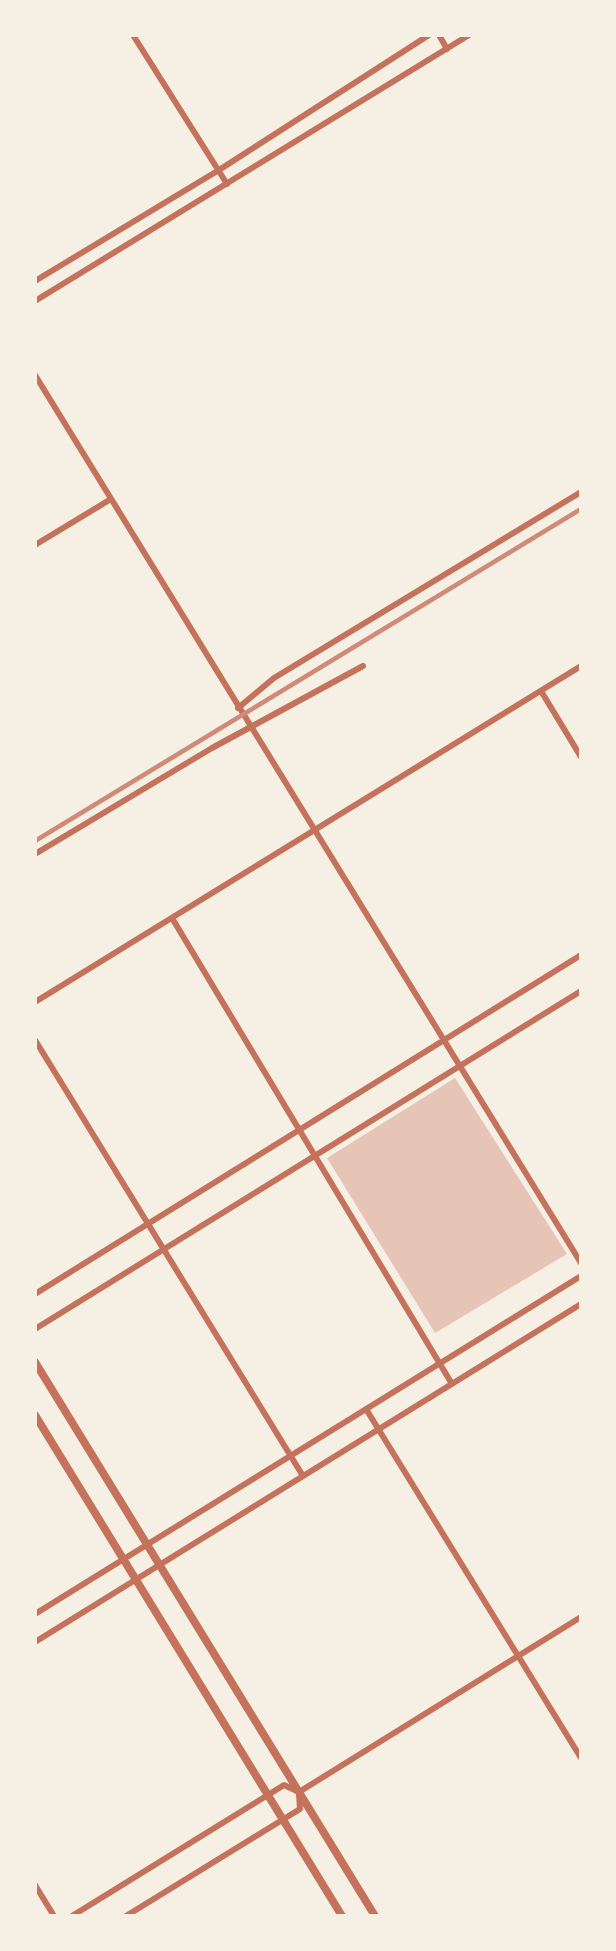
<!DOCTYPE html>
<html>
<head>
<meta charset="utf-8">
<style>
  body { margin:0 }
  #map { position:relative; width:616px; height:1951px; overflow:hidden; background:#f6efe4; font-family:"Space Grotesk",sans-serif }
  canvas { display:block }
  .frame { position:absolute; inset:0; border:37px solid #f6efe4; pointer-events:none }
</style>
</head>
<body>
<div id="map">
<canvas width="616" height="1951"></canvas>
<div class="frame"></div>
</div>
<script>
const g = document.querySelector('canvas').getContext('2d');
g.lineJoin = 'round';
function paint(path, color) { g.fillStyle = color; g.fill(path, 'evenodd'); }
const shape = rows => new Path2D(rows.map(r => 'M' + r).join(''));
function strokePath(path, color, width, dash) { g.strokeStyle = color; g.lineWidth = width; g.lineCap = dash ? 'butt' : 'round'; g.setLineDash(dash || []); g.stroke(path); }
paint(shape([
  [455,1078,567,1254,435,1333,327,1158]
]), '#e6c5b7');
strokePath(shape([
  [133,35,227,184],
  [439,35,447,49],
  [35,281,219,170,429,35],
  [35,301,469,35],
  [35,375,581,1263],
  [35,545,111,499],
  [541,691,581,757],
  [238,708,274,678,581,492],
  [35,854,212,748,363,666],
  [172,918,452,1384],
  [35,1002,581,666],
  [35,1040,303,1476],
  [35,1294,581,955],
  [35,1329,581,991],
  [366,1409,581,1758],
  [35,1614,581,1276],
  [35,1642,581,1304],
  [299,1792,581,1617],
  [35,1885,54,1916],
  [72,1916,284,1785,299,1792],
  [126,1916,300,1809,299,1794]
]), '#c5725c', 6);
strokePath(shape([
  [35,1362,375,1916],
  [35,1415,342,1916]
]), '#c5725c', 8);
strokePath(shape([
  [35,841,581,509]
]), '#cf8b77', 4.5);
</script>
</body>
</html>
